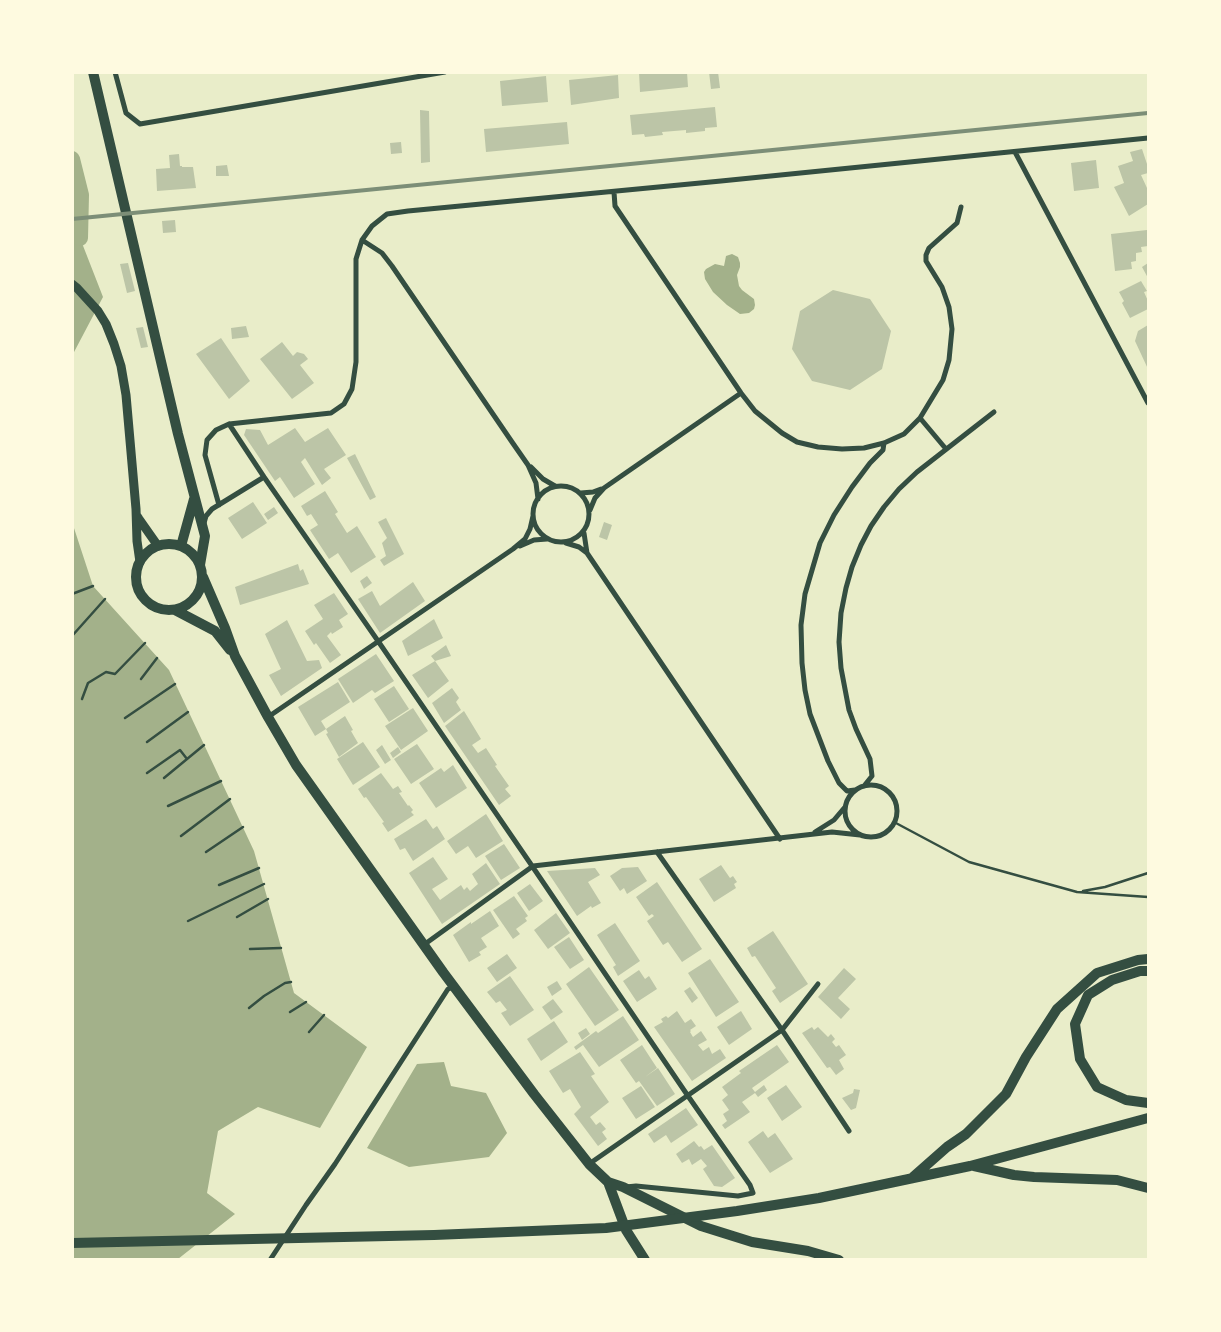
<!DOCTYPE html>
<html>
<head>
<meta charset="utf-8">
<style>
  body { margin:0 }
  #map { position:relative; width:1221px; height:1332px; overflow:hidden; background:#e9edc9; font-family:"DM Sans",sans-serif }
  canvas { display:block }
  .frame { position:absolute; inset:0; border:74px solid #fefae0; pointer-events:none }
</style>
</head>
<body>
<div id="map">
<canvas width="1221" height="1332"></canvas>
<div class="frame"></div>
</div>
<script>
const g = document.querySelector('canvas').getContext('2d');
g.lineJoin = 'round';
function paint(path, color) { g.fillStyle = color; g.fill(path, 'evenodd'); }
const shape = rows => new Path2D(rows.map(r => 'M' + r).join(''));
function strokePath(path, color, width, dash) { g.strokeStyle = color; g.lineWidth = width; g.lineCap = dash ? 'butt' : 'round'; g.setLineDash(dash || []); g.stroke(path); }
paint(shape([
  [80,238,103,297,73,354,73,239],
  [732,254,738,257,740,263,740,267,737,275,739,286,742,290,754,299,755,305,754,309,749,313,740,314,727,305,713,292,705,279,704,272,706,269,715,264,724,266,726,256],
  [72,522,93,586,169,670,254,851,294,993,367,1047,320,1128,258,1107,218,1131,207,1193,235,1214,178,1259,73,1259],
  [444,1062,451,1086,486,1093,507,1133,489,1157,409,1167,367,1148,417,1064]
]), '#a3b18a');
strokePath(shape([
  [72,159,81,195,80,238]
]), '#a3b18a', 16);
paint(shape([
  [639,72,687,72,688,87,640,92],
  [709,72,718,72,720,88,711,89],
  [618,75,619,98,571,105,569,80],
  [546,76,548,102,502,106,500,81],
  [715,107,717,127,705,128,705,131,686,133,686,130,662,132,663,135,645,137,644,134,632,135,630,115],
  [420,110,429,111,430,162,421,163],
  [567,122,569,144,486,152,484,129],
  [401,142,402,153,391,154,390,143],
  [1142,149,1148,167,1148,173,1141,175,1147,188,1148,188,1148,204,1129,216,1114,187,1124,183,1118,166,1133,161,1130,152],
  [179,154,180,166,182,166,182,167,193,167,196,188,157,191,156,169,170,168,169,155],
  [1096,160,1099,188,1074,191,1071,163],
  [227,165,229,176,216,176,216,166],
  [175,220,176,232,163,233,162,221],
  [1147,230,1148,246,1141,247,1142,252,1136,253,1136,261,1131,262,1132,269,1115,271,1111,234],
  [128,263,135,291,127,293,120,264],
  [1148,263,1148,278,1142,267],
  [1141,281,1147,291,1144,292,1148,301,1148,309,1130,318,1122,303,1124,301,1119,292],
  [833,290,870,299,891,331,882,369,850,390,812,381,792,349,800,311],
  [1148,325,1148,369,1135,341,1138,331],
  [246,326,249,337,232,339,231,328],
  [143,327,148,347,141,348,136,328],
  [221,338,250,381,229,399,196,354],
  [282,342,293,356,297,352,304,354,308,359,300,365,314,383,292,399,260,359],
  [295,428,305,442,328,428,346,455,324,469,331,478,322,485,305,458,301,462,315,484,294,498,280,477,275,481,244,435,246,429,260,430,268,445],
  [355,454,376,497,370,500,347,458],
  [325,491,338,512,335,514,347,533,357,526,376,557,351,573,338,553,329,559,310,530,318,525,311,514,307,516,301,506],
  [253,502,267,523,242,539,228,518],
  [274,507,278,513,268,520,264,514],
  [386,518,404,554,384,566,380,560,386,556,382,543,387,538,378,522],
  [604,522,612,525,607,540,599,537],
  [298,564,300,571,303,569,309,584,240,605,235,587],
  [367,576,372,583,364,589,360,581],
  [413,582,425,601,380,633,358,599,372,591,380,606],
  [334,593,348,614,339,620,343,627,332,634,331,632,327,636,341,655,330,663,316,643,314,645,305,631,323,619,314,605],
  [434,619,443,638,408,656,402,641],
  [287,620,307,661,319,660,322,668,281,696,269,675,281,669,265,634],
  [446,645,451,656,435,661,431,656],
  [376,654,394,681,375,693,372,690,353,703,338,679],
  [435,661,449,681,428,698,412,675],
  [338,682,350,702,321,721,326,729,345,716,353,730,351,731,358,743,339,757,326,734,328,733,326,729,315,736,298,707],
  [394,686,409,709,389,722,374,699],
  [452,688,459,698,456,702,461,710,444,723,432,703],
  [413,708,428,731,401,750,385,726],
  [464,711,481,739,472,745,478,753,486,748,497,765,495,766,509,786,505,789,511,796,499,805,445,726],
  [363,742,380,767,353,785,337,759],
  [417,744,434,769,411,784,394,759],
  [382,745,391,760,385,764,376,750],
  [398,747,401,752,393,758,390,753],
  [453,765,467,788,436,808,419,783,441,768,444,772],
  [381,773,393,789,398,786,402,792,399,793,408,806,409,805,413,810,411,812,414,815,388,832,382,823,384,822,366,797,364,798,358,789],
  [486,814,503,841,476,858,468,846,456,854,447,841],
  [426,819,433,829,437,826,445,839,413,861,405,848,400,850,394,839],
  [504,844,520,868,501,880,485,856],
  [433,857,448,879,432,889,440,900,461,885,464,890,467,887,470,891,478,884,472,874,486,863,500,884,442,924,409,873],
  [721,865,730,878,733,876,737,882,734,884,736,888,714,902,699,879],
  [638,867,647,881,627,894,624,888,620,891,610,876,622,868],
  [595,868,600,875,588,882,601,903,592,908,591,906,577,916,547,871],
  [657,882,702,949,682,962,668,942,663,945,647,921,654,916,652,914,649,916,636,897],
  [530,884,543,901,529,911,517,893],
  [514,896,528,916,525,918,527,921,516,929,520,934,513,939,493,910],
  [490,911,499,926,481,938,487,947,479,952,481,955,469,962,453,935,471,922,471,924],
  [556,913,570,933,548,949,534,930],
  [615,923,640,961,618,976,613,967,616,965,597,935],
  [773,931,808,984,780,1003,772,991,776,988,755,956,752,957,747,948],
  [569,937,584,960,570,969,554,947],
  [507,954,517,968,497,982,487,968],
  [710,959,739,1002,716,1017,688,973],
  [589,967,619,1010,595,1026,566,984],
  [844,968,856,979,838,998,850,1009,841,1019,818,997],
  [639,970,645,979,649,976,657,989,637,1002,623,981],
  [510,976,534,1010,510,1026,501,1013,507,1010,500,1001,496,1003,487,992],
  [557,981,562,989,552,996,547,987],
  [690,987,698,998,692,1003,684,991],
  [553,999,563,1012,551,1020,542,1007],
  [677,1011,685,1023,691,1019,696,1026,690,1030,691,1031,690,1032,693,1037,701,1031,707,1040,698,1045,703,1051,709,1047,712,1054,720,1049,726,1058,692,1081,654,1027,663,1022,661,1019,666,1016,668,1018],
  [741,1011,752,1029,729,1045,717,1027],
  [623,1016,639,1040,599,1067,583,1045,576,1050,574,1047,596,1031,598,1033],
  [554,1021,568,1042,541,1061,527,1039],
  [812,1027,814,1030,818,1027,828,1037,831,1034,835,1039,832,1042,836,1047,839,1045,846,1055,839,1060,844,1069,836,1075,830,1067,827,1068,802,1033],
  [586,1028,590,1034,582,1040,578,1033],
  [642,1045,657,1068,645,1077,658,1068,675,1094,657,1106,639,1081,636,1083,620,1060],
  [777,1045,789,1062,752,1088,755,1092,764,1085,767,1090,758,1097,755,1093,742,1102,750,1112,725,1129,722,1125,727,1121,723,1114,729,1110,722,1100,728,1095,722,1087,741,1073,739,1071],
  [580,1052,595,1074,591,1076,609,1102,590,1117,596,1125,600,1122,606,1129,602,1132,607,1139,598,1146,574,1114,581,1107,570,1089,563,1093,549,1071],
  [786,1085,802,1107,782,1121,767,1098],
  [641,1086,655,1107,636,1119,622,1098],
  [854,1089,860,1090,856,1108,851,1110,842,1098,853,1093],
  [686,1108,698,1125,671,1143,666,1135,654,1143,648,1134],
  [763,1131,768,1138,775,1133,793,1159,770,1173,748,1142],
  [694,1141,699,1147,701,1146,704,1150,712,1145,735,1178,722,1187,714,1186,703,1169,707,1166,701,1159,692,1165,689,1159,682,1163,676,1154]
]), '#bcc5a7');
strokePath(shape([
  [72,594,93,586],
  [72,636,105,599],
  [141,679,157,658],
  [82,699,88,683,106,672,115,674,145,643],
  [125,718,175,684],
  [147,742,188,712],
  [147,773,180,750,187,759],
  [164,778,204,745],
  [168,806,221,781],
  [894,822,969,862,1077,892,1148,897],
  [181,836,230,799],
  [206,852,243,827],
  [219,885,259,868],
  [1083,891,1105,887,1148,873],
  [237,917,268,899],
  [188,921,264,884],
  [250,949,281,948],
  [249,1008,264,996,285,983,291,982],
  [290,1012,306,1002],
  [309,1032,324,1015]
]), '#344e41', 2.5);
strokePath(shape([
  [115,72,126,113,140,124,445,72],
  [1015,152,1148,403],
  [614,192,615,206,741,393,755,411,782,433,797,442,818,447,842,449,864,448,884,443,904,434,920,418,943,380,949,360,952,329,949,307,942,287,926,261,926,255,929,248,957,223,961,207],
  [362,240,382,253,392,266,512,442,528,465,536,483,538,499],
  [920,418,946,449],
  [229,424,264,477,378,641,528,860,688,1096,750,1185,753,1193,738,1196,636,1186,626,1187],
  [531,467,543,479,555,486],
  '533 514a28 28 0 1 1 56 0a28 28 0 1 1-56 0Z',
  [581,493,593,492,601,489],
  [219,505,205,455,207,440,216,430,229,424,331,413,344,404,352,389,356,362,356,259,362,240,372,226,387,214,408,211,721,181,1148,138],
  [590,510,595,498,604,488,741,393],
  [204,523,206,516,212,509,264,477],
  [584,533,587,553],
  [566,543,579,547,587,553,780,839],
  [520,546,534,540,547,539],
  [268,717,513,549,525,539,530,529,533,516],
  '845 811a26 26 0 1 1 52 0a26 26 0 1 1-52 0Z',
  [864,786,872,776,870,759,856,729,849,710,841,668,839,642,841,613,846,588,852,567,861,545,871,526,884,507,899,489,917,472,994,412],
  [855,790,847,791,839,783,828,761,810,714,805,690,802,663,801,625,805,594,820,543,834,515,852,487,870,463,883,450,884,443],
  [815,832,834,820,845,807],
  [657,852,782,1030,849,1131],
  [425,944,533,866,832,832,860,835],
  [589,1164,782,1030,818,984],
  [270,1260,306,1205,335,1164,448,989,454,987]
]), '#344e41', 5);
strokePath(shape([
  [72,284,77,288,98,311,106,324,114,344,121,366,126,395,136,509,137,541,140,562],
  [137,516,139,519,158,546]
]), '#344e41', 9);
strokePath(shape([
  [93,72,178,434,205,536,200,565],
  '136 577a33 33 0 1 1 66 0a33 33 0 1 1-66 0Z',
  [181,546,194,499],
  [203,577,225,628,235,656,268,717,296,765,443,972,534,1094,589,1164,608,1182,623,1187,701,1226,752,1242,808,1251,839,1260],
  [175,610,215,631,230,650],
  [608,1182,626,1230,645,1260]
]), '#344e41', 10);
strokePath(shape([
  [1148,971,1140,971,1112,980,1088,995,1075,1024,1080,1059,1097,1087,1126,1100,1148,1103],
  [974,1166,1014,1175,1034,1177,1117,1180,1148,1188],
  [913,1177,947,1147,966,1134,1006,1094,1026,1057,1057,1009,1097,973,1138,960,1148,959],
  [72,1243,434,1235,606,1228,737,1211,819,1198,970,1166,1148,1118]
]), '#344e41', 10);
strokePath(shape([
  [72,219,1148,113]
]), '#7c8e77', 4);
</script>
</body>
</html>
